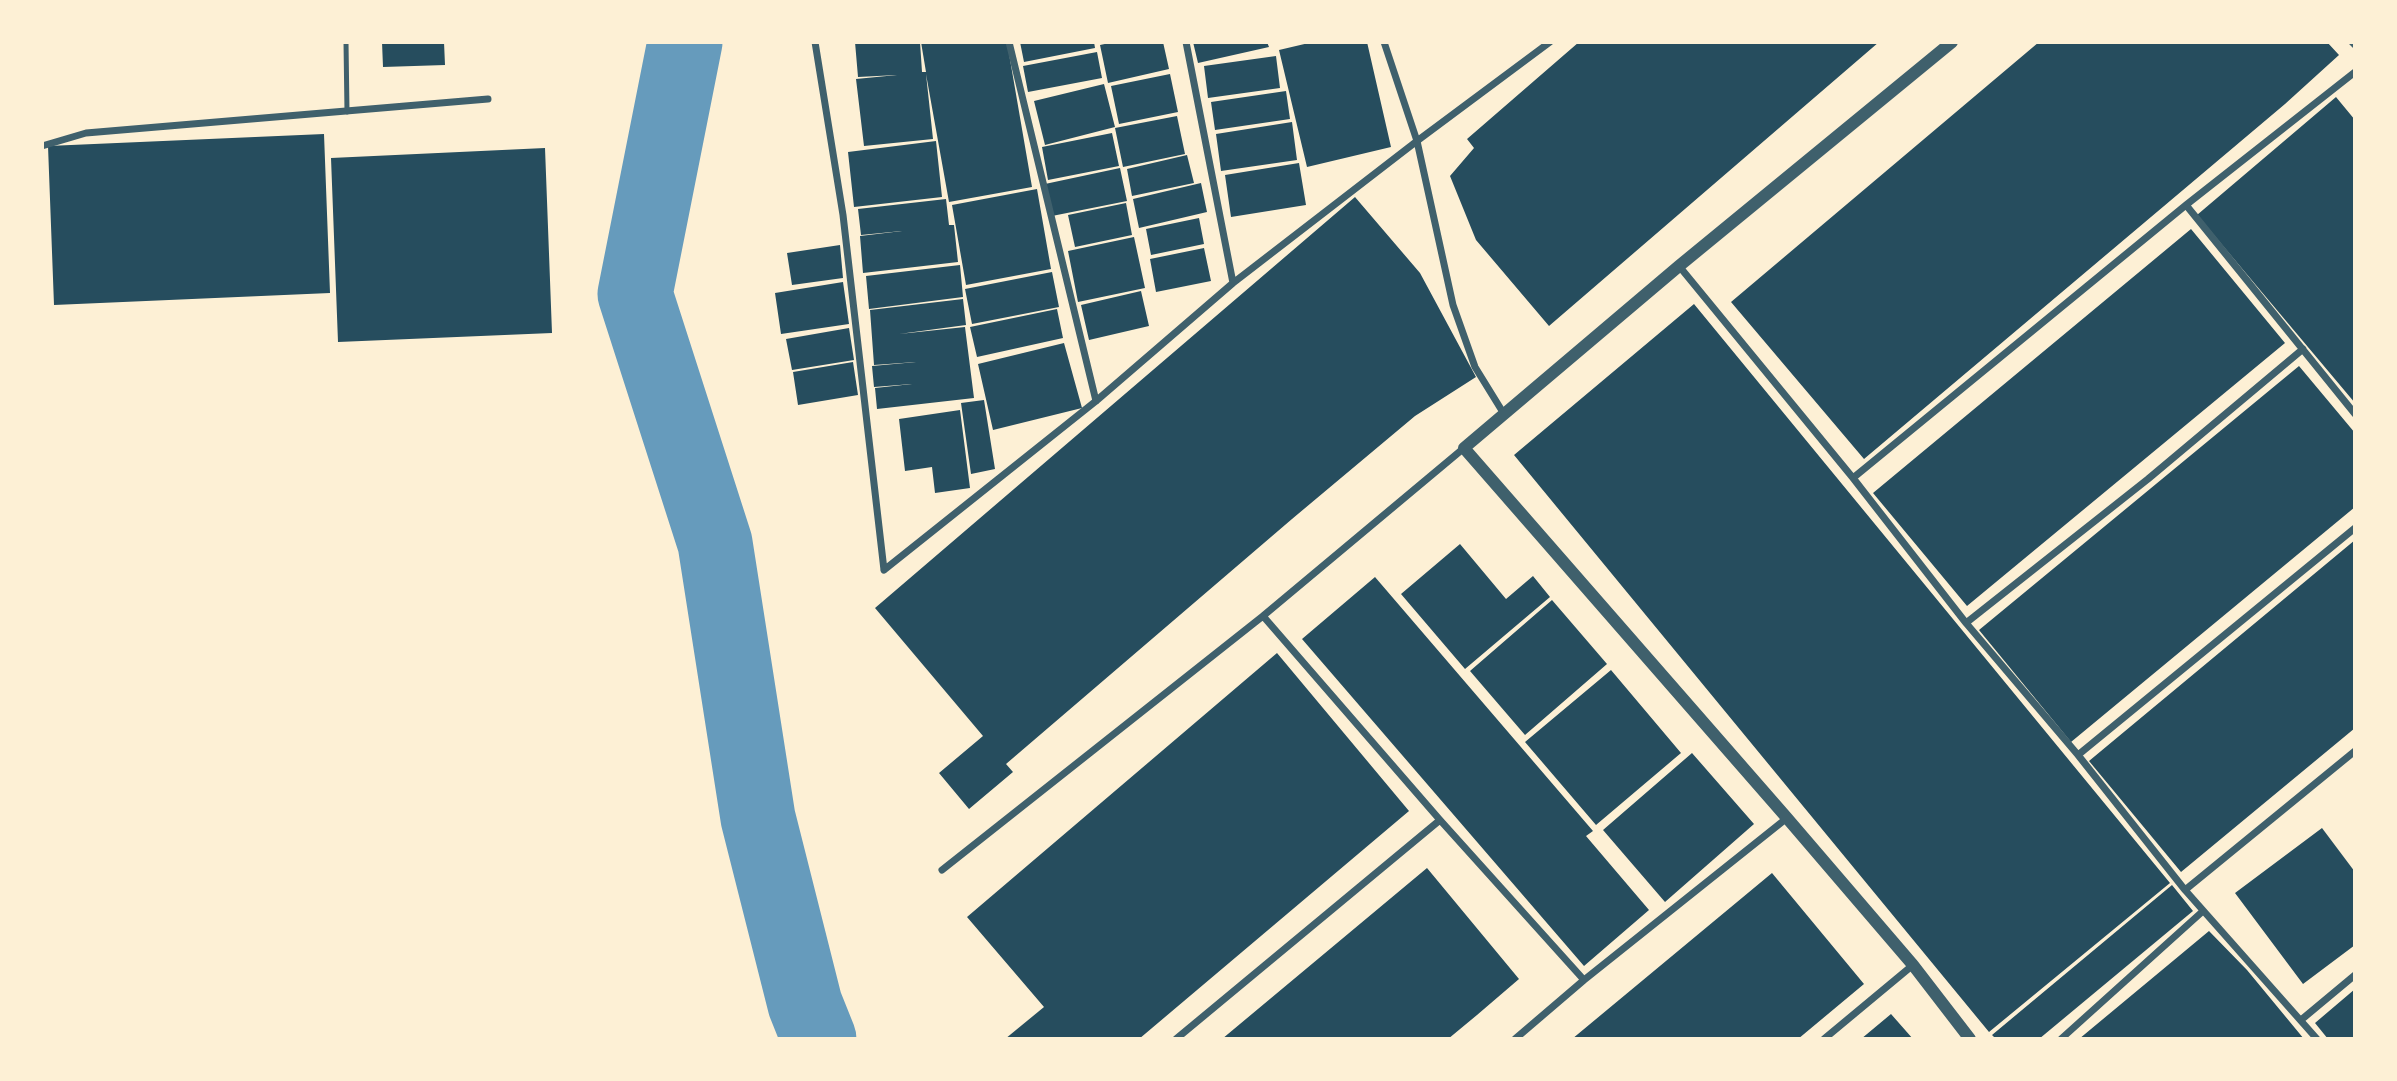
<!DOCTYPE html>
<html>
<head>
<meta charset="utf-8">
<style>
  body { margin:0 }
  #map { position:relative; width:2397px; height:1081px; overflow:hidden; background:#fdf0d5; font-family:Helvetica,sans-serif }
  canvas { display:block }
  .frame { position:absolute; inset:0; border:44px solid #fdf0d5; pointer-events:none }
</style>
</head>
<body>
<div id="map">
<canvas width="2397" height="1081"></canvas>
<div class="frame"></div>
</div>
<script>
const g = document.querySelector('canvas').getContext('2d');
g.lineJoin = 'round';
const shape = rows => new Path2D(rows.map(r => 'M' + r).join(''));
function strokePath(path, color, width, dash) { g.strokeStyle = color; g.lineWidth = width; g.lineCap = dash ? 'butt' : 'round'; g.setLineDash(dash || []); g.stroke(path); }
function paint(path, color) { g.fillStyle = color; g.fill(path, 'evenodd'); }
strokePath(shape([
  [685,42,635,294,715,543,758,818,805,1004,819,1039]
]), '#669bbc', 75);
paint(shape([
  [382,42,444,42,445,65,383,67],
  [855,42,920,42,922,72,926,72,921,42,1007,42,1032,187,949,202,926,74,933,139,864,146,856,79,897,75,858,77],
  [1020,42,1094,42,1095,48,1024,62],
  [1114,42,1163,42,1169,69,1108,83,1100,45],
  [1193,42,1267,42,1269,47,1198,63],
  [1313,42,1367,42,1391,147,1307,167,1279,50],
  [1579,42,1879,42,1549,326,1476,240,1450,176,1474,148,1467,139],
  [2039,42,2327,42,2339,55,2285,104,1864,459,1731,302],
  [1097,52,1102,78,1028,92,1023,66],
  [1276,56,1280,88,1208,98,1204,66],
  [1170,74,1178,112,1119,124,1111,86],
  [1104,84,1115,127,1045,145,1034,101],
  [1286,91,1290,119,1215,130,1211,102],
  [2336,97,2355,120,2355,403,2197,215],
  [1177,116,1185,154,1123,167,1115,128],
  [1292,122,1297,160,1221,171,1216,134],
  [1112,133,1119,166,1048,180,1042,147],
  [324,134,330,293,54,305,48,146],
  [936,141,942,197,854,207,848,152],
  [545,148,552,333,338,342,331,158],
  [1187,155,1194,183,1132,196,1127,169],
  [1299,163,1306,205,1231,217,1225,175],
  [1120,168,1127,201,1052,216,1045,184],
  [1201,183,1207,212,1139,228,1133,199],
  [1037,189,1051,269,966,285,952,205],
  [1355,197,1420,273,1476,377,1415,416,1292,519,1006,764,1013,772,969,809,939,773,983,736,875,608],
  [946,199,949,225,954,225,958,262,863,273,860,236,902,231,861,235,858,209],
  [1126,203,1132,235,1075,247,1068,215],
  [1199,218,1204,244,1151,255,1146,229],
  [2191,229,2285,343,1967,606,1873,493],
  [1134,237,1145,288,1078,302,1068,251],
  [840,245,843,278,792,285,787,253],
  [1204,248,1211,281,1156,292,1150,259],
  [960,265,963,297,869,309,866,276],
  [1052,272,1059,307,972,324,965,289],
  [843,282,849,324,781,334,775,293],
  [1141,291,1149,326,1089,340,1081,305],
  [963,299,966,325,899,334,965,327,974,398,877,409,875,388,912,384,874,387,872,366,916,362,874,365,870,310],
  [1694,304,2170,883,1989,1032,1514,455],
  [1057,309,1063,338,977,357,970,327],
  [849,328,854,360,792,370,786,339],
  [1064,343,1082,408,993,430,978,364],
  [853,362,858,395,798,405,793,372],
  [2299,366,2355,433,2355,507,2071,742,1979,630],
  [984,400,995,469,971,474,961,403],
  [960,410,970,488,935,493,932,467,905,471,899,419],
  [2355,540,2355,728,2181,872,2089,761],
  [1460,544,1506,599,1533,576,1550,597,1465,669,1401,594],
  [1375,577,1593,831,1586,836,1649,910,1584,966,1302,639],
  [1552,600,1607,664,1525,735,1470,671],
  [1277,653,1409,811,1139,1039,1005,1039,1044,1007,967,917],
  [1611,670,1681,753,1596,825,1525,742],
  [1692,753,1754,824,1665,902,1603,830],
  [2322,828,2355,872,2355,945,2303,984,2235,893],
  [1427,868,1519,979,1477,1015,1448,1039,1222,1039],
  [1772,873,1864,984,1798,1039,1572,1039],
  [2172,885,2193,911,2039,1039,1996,1039,1992,1035],
  [2209,931,2247,970,2304,1039,2079,1039],
  [2355,989,2355,1039,2328,1039,2315,1023],
  [1891,1014,1913,1039,1861,1039]
]), '#264d5e');
strokePath(shape([
  [346,42,347,112]
]), '#3f606c', 5);
strokePath(shape([
  [815,42,843,215,884,570],
  [1009,42,1096,401],
  [1186,42,1233,283],
  [1384,42,1417,141,1453,305,1475,367,1504,414],
  [2352,42,2355,45],
  [42,146,86,133,488,99],
  [2186,205,2355,414],
  [1679,266,1853,478,1966,623,2078,755,2185,890,2317,1039],
  [1853,478,2186,205,2355,72],
  [884,570,1096,401,1233,283,1417,141,1550,42],
  [1263,616,1440,820,1584,980],
  [1966,623,2148,479,2303,349],
  [2078,755,2355,528],
  [942,870,1263,616,1464,448],
  [2185,890,2355,751],
  [2301,1020,2355,975],
  [1176,1039,1440,820],
  [1515,1039,1584,980,1787,818],
  [1824,1039,1913,965],
  [2061,1039,2203,911]
]), '#3f606c', 7);
strokePath(shape([
  [1952,42,1679,266,1464,448,1787,818,1913,965,1970,1039]
]), '#3f606c', 12);
</script>
</body>
</html>
